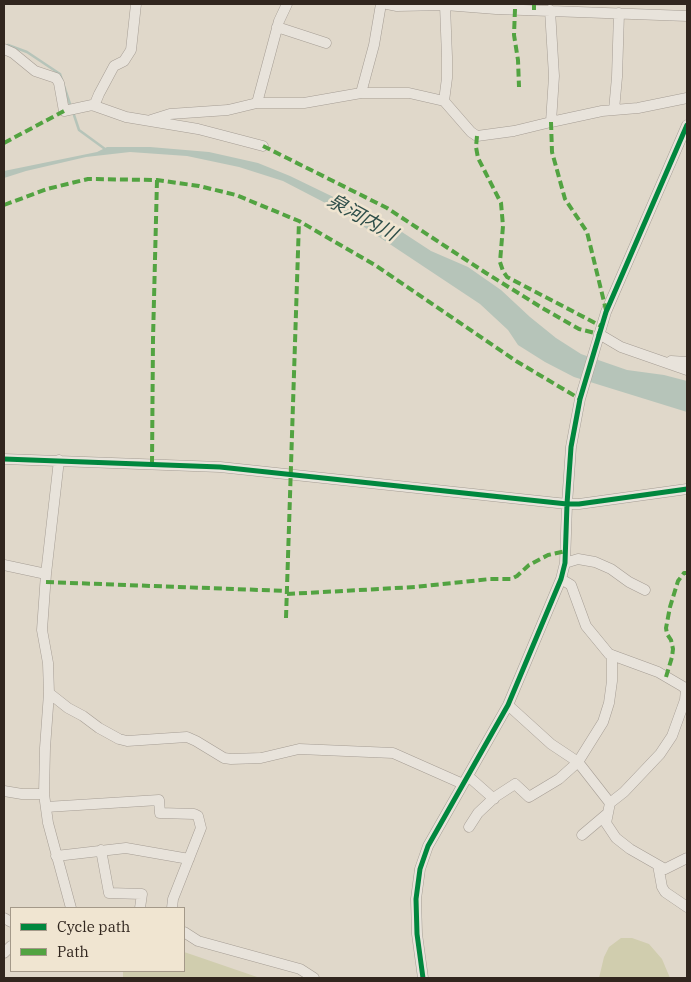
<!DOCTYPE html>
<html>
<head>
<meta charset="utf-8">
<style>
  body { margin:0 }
  #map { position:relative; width:691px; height:982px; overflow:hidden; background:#e0d8ca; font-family:"IBM Plex Serif",serif }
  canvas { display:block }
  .frame { position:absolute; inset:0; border:5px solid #31261e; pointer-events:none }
  .legend { position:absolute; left:10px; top:907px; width:175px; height:65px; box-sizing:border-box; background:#f0e5d1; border:1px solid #a49989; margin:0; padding:6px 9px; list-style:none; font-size:15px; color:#31261e }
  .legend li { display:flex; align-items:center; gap:10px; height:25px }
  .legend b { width:25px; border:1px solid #a49989 }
</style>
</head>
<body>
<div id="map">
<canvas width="691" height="982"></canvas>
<div class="frame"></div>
<ul class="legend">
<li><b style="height:6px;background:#00873e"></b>Cycle path</li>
<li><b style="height:6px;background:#52a341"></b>Path</li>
</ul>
</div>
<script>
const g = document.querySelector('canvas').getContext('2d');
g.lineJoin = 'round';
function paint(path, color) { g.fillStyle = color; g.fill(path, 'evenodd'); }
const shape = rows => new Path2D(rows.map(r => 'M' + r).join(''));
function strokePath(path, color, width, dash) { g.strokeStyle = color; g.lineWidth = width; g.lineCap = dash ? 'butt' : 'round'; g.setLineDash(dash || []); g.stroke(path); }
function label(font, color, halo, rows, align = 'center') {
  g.font = font + ' "IBM Plex Serif","Noto Sans JP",serif'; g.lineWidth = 5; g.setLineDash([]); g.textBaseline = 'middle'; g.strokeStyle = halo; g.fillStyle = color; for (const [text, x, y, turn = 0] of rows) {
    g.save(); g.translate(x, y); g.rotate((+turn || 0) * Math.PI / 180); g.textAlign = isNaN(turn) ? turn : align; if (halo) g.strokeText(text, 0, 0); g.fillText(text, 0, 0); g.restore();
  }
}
paint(shape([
  [621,938,632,938,649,944,662,959,670,978,599,978,604,957,609,947],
  [184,952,193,955,260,978,123,978,123,971,184,971]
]), '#d0cdae');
paint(shape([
  [107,147,150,147,209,152,258,163,290,176,352,206,379,217,431,251,468,267,501,290,530,317,556,338,581,354,627,370,664,375,687,381,687,412,574,377,545,362,518,345,508,330,480,304,337,209,283,181,239,167,187,156,130,152,86,157,26,171,4,178,4,171,97,152]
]), '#b6c4b9');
strokePath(shape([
  [8,45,27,52,60,74,71,107],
  [73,112,79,130,105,149]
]), '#b6c4b9', 2.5);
const minor = shape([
  [381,4,374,45,361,93,409,93,444,101,471,132,477,136,514,131,551,122,602,111,638,108,687,98],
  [387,4,397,6,445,5,496,9,687,16],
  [550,10,554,76,551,122],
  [277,27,326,43],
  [4,49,13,53,35,71,56,78,59,83,64,111,92,105,126,117,198,129,263,146],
  [444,101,447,78,447,57,445,5],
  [257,103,304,103,361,93],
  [94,106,99,94,114,66,124,61,131,50,136,4],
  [614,110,617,77,619,13],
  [151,120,170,114,228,110,257,103,279,21,287,4],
  [599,334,621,347,687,370],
  [671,361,687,362],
  [4,459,220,467,567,504,579,504,687,489],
  [59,460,46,574,42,630,48,663,49,693,45,748,44,794,48,823,71,908],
  [565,563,578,559,595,562,611,569,629,582,645,590],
  [4,565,46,574],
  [561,579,571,585,586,626,609,654,658,672,682,686,686,689],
  [686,689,685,700,672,736,660,754,624,792,610,803,606,823,616,838,630,849,665,869,687,858],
  [49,693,68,708,83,716,99,728,119,739,127,741,187,737,196,741,224,758,231,759,261,758,299,749,393,753,463,784],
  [508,705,551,744,578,762,610,803],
  [468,776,494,799],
  [4,791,22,794,44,794],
  [46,807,159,800,160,813,194,814,198,816,201,828,173,899,172,908],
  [469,827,478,813,495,797,515,784,529,797,559,779,578,762,603,722,609,703,612,681,612,655],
  [582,835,608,813],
  [101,850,109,893,142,894,140,908],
  [56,856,126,848,189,859],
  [658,865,662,887,665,892,687,907],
  [4,918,11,922],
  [184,932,198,941,300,969,314,978],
  [4,953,11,946],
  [423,978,417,934,416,899,420,869,428,846,508,705,561,579,565,563,567,504,571,447,580,399,606,312,687,125]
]);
strokePath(minor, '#a59d94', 11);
strokePath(minor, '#e8e3db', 10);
strokePath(shape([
  [448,5,448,4],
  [515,9,514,35,518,60,519,87],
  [534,10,534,4],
  [551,122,552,152,565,199,587,232,606,310],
  [477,136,476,147,478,158,501,203,503,226,500,262,503,271,507,277,601,326],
  [4,143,64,111],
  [263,146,387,208,486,273,544,309,579,329,599,334],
  [4,205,47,189,88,179,157,180,199,186,236,195,299,221,375,265,516,361,580,399],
  [152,464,153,339,157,180],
  [46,582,287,591],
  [287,594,415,587,490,579,511,579,517,576,529,565,548,555,566,551],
  [286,618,299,221],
  [666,677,672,657,673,649,671,640,667,634,666,628,670,607,678,581,684,573,687,573]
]), '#52a341', 4, [8, 4]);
strokePath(shape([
  [4,459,220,467,567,504,579,504,687,489],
  [423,978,417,934,416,899,420,869,428,846,508,705,561,579,565,563,567,504,571,447,580,399,606,312,687,125]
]), '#00873e', 5);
label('italic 19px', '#2f4f4a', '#f0e5d1', [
  ["泉河内川",362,218,29]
]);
</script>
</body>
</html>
